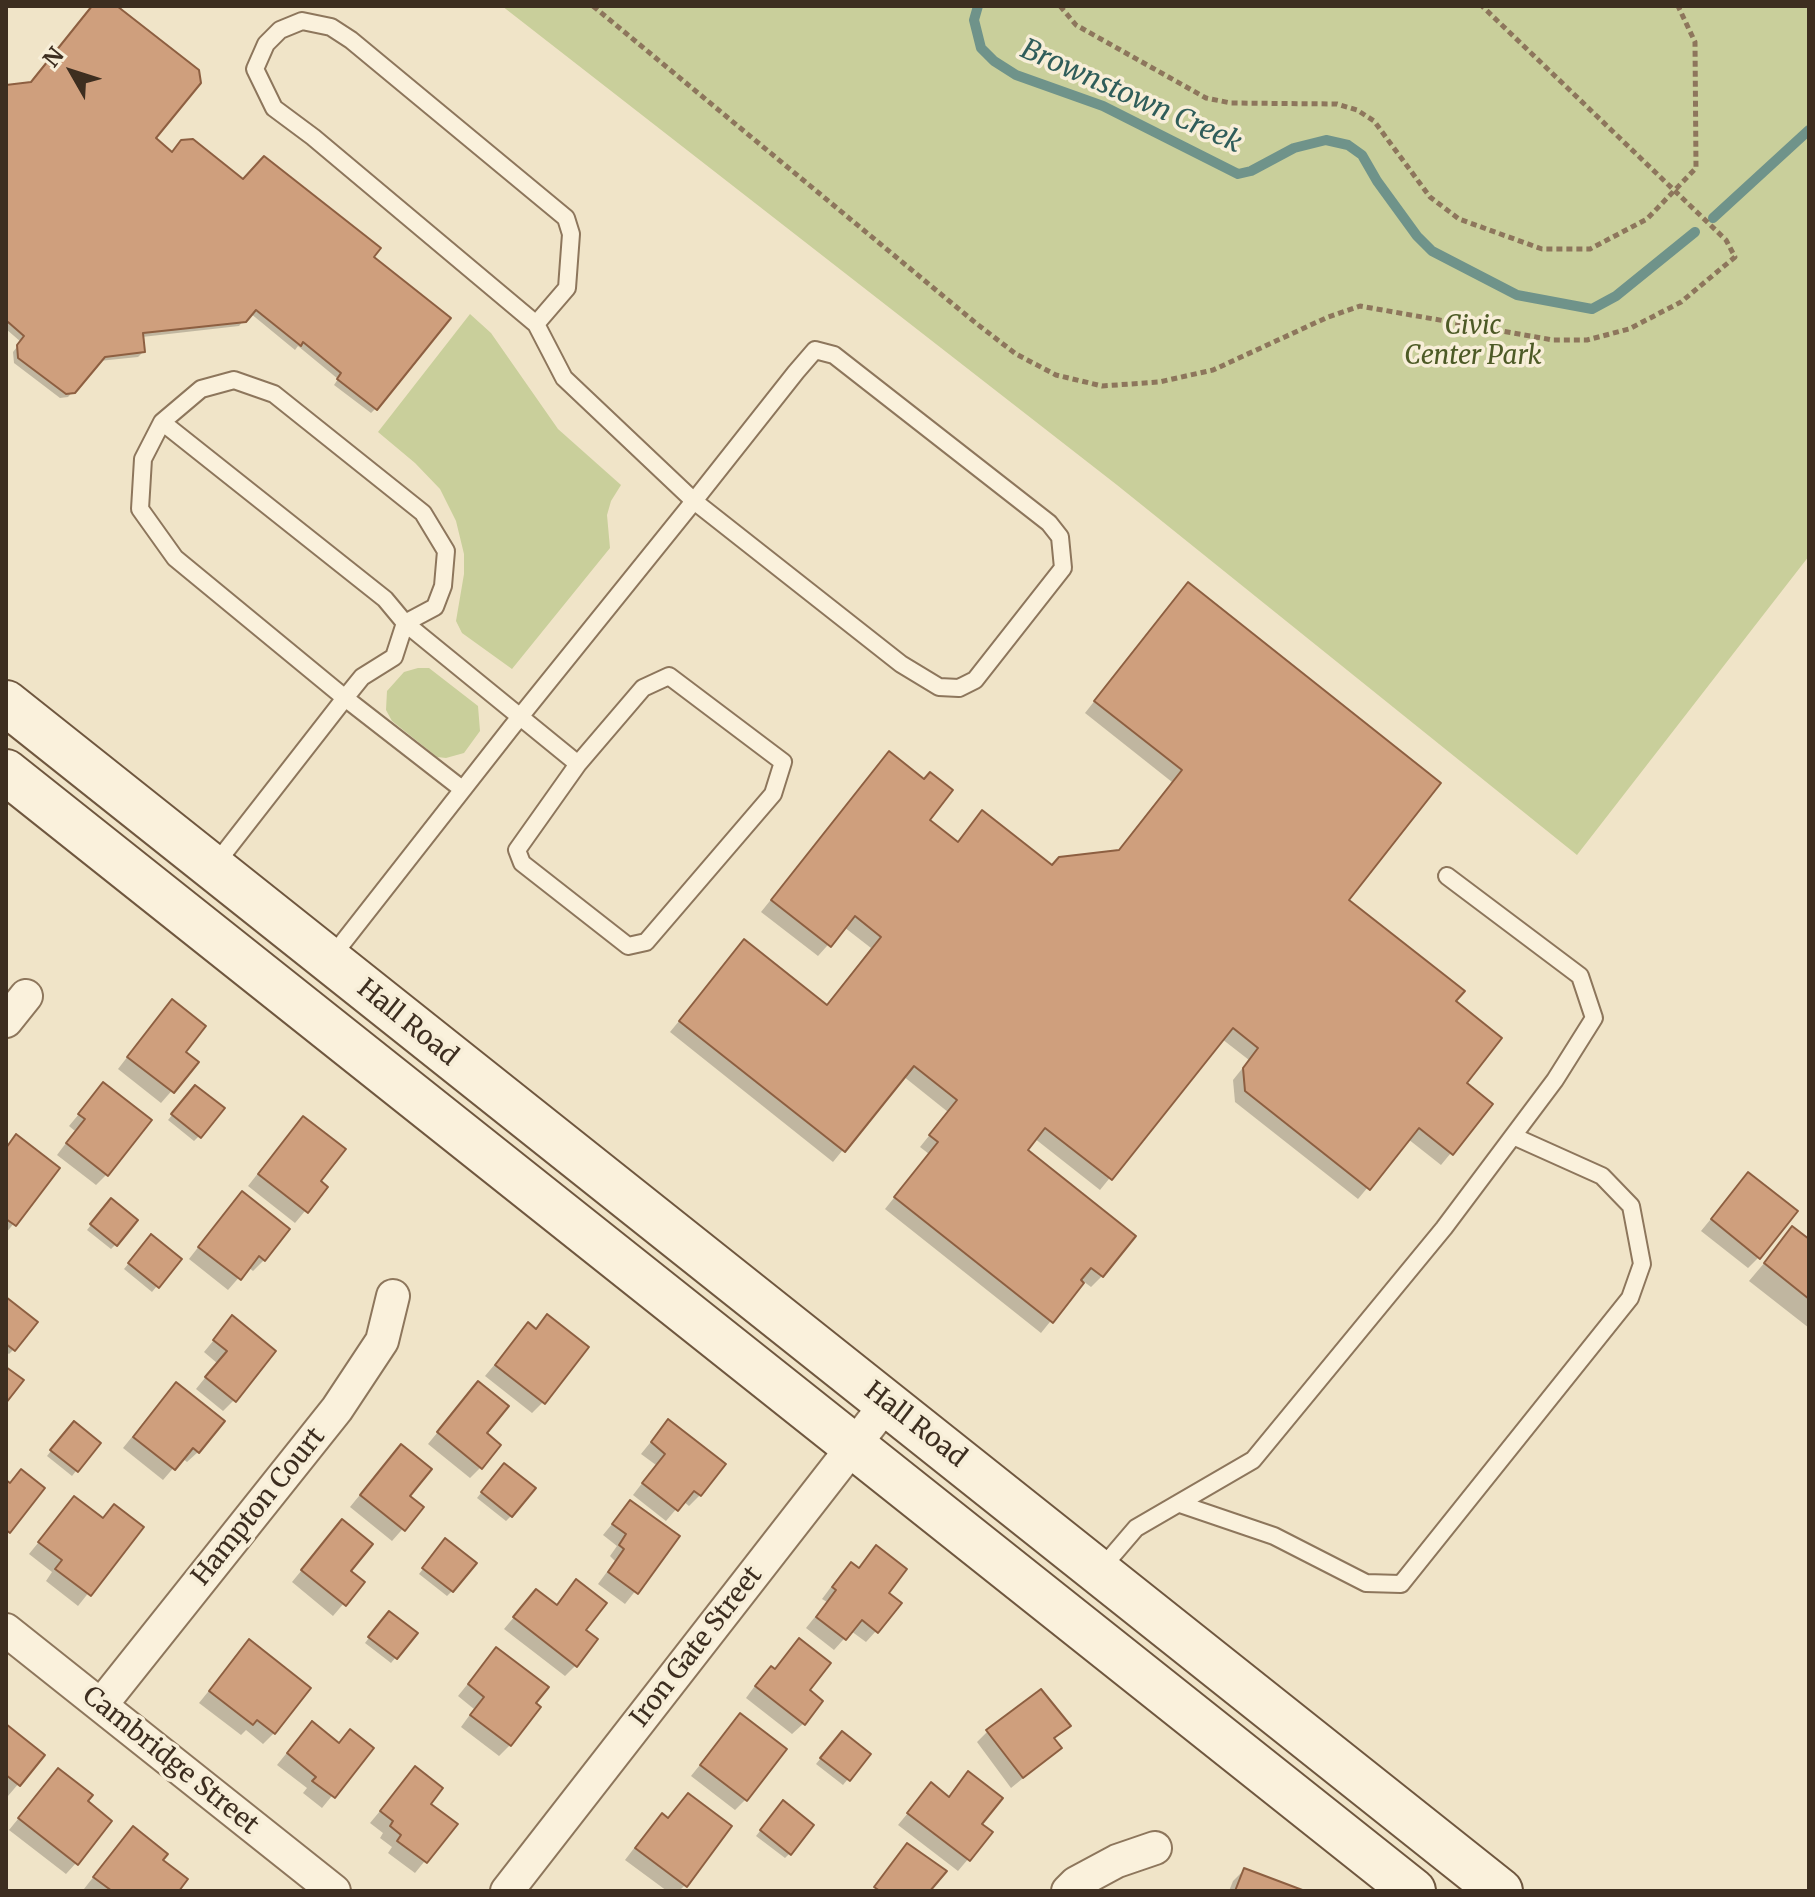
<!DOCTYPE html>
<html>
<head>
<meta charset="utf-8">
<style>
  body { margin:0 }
  #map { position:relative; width:1815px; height:1897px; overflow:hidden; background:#f0e4c8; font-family:Merriweather,serif }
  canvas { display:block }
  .frame { position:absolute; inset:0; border:8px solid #3d2e20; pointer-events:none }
  .north { position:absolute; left:32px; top:32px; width:80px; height:80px; -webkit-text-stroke:6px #f7eed8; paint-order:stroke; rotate:309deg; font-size:22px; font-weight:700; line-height:32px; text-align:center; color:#3d2e20 }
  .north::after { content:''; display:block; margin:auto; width:28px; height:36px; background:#3d2e20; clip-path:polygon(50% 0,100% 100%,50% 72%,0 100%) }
</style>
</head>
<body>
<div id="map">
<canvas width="1815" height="1897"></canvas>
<div class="frame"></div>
<div class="north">N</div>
</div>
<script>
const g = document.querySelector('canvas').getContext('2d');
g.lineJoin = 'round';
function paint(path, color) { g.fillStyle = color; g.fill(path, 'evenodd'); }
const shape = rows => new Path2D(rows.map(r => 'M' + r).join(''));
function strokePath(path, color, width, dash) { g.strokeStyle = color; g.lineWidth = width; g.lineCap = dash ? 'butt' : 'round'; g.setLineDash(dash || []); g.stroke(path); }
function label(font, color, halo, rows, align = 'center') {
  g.font = font + ' Merriweather,serif'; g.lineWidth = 7; g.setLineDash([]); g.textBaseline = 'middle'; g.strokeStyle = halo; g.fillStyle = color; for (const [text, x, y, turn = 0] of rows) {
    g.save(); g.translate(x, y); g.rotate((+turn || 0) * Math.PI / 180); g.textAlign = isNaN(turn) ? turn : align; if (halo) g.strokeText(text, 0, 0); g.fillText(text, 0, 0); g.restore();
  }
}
paint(shape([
  [502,6,1809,6,1809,556,1577,855,1117,485],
  [470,314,491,333,558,429,621,485,611,501,607,515,610,548,512,669,462,633,456,621,464,574,464,554,456,521,440,489,415,463,378,432],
  [418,668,429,668,478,706,480,731,464,753,446,758,437,757,392,721,386,710,387,691,404,672]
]), '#c9cf9b');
paint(shape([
  [94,6,114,6,153,138,172,154,243,181,371,257,376,408,371,413,334,385,338,379,298,346,295,350,250,313,239,326,142,337,143,352,138,357,99,361,68,397,60,398,14,363,13,352,21,342,6,329,6,87,31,84],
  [1177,596,1346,900,1454,1001,1464,1083,1491,1104,1441,1165,1408,1139,1358,1199,1235,1102,1233,1080,1249,1060,1222,1039,1100,1190,1034,1138,1025,1151,1102,1276,1091,1287,1083,1281,1041,1333,885,1209,929,1154,920,1147,948,1112,903,1076,833,1162,670,1032,744,942,826,1006,871,948,844,927,818,956,761,912,889,753,927,820,956,843,982,812,1052,867,1117,852,1172,782,1085,713],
  [162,1012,183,1052,196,1063,161,1103,118,1069],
  [103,1085,107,1174,96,1185,57,1155,75,1131,69,1126],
  [191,1092,199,1136,194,1141,168,1120],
  [292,1130,318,1182,325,1187,295,1223,248,1186],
  [17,1137,58,1169,6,1233,6,1148],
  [1738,1186,1759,1257,1748,1268,1701,1231],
  [231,1205,264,1260,253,1271,248,1267,228,1290,189,1259],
  [106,1206,116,1244,111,1249,87,1230],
  [1793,1229,1809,1242,1809,1328,1749,1281],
  [146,1242,179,1259,152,1292,124,1269],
  [6,1300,13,1350,9,1354,6,1352],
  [547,1317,543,1402,532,1413,485,1376,528,1325,534,1330],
  [232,1318,234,1400,223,1411,196,1389,217,1363,204,1352],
  [468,1395,485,1434,481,1467,470,1478,428,1444],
  [165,1396,198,1452,187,1462,182,1458,163,1480,123,1448],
  [69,1428,76,1471,72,1476,47,1456],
  [658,1433,700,1495,689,1506,683,1501,666,1521,633,1495,656,1465,641,1454],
  [390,1458,407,1497,421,1508,392,1541,350,1507],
  [499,1470,511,1516,506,1521,477,1498],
  [74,1499,101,1520,141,1527,78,1606,46,1581,52,1572,29,1554],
  [630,1502,678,1537,625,1604,598,1584,615,1561,610,1556,617,1546,603,1535],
  [342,1521,348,1571,362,1582,333,1616,292,1582],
  [441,1546,452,1591,447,1596,419,1574],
  [877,1548,886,1593,876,1631,866,1642,851,1631,834,1650,806,1628,827,1602,822,1599,840,1575,851,1564,857,1569],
  [576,1582,584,1631,576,1665,565,1676,504,1629,536,1591,555,1606],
  [384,1618,415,1634,391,1663,365,1643],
  [249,1641,274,1733,263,1744,246,1730,241,1735,199,1703],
  [799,1641,807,1691,803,1724,792,1734,746,1698,760,1679,771,1668,773,1671],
  [496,1649,534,1703,510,1745,499,1756,461,1727,474,1709,458,1696],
  [740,1715,746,1799,735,1810,691,1776],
  [1068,1725,1053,1740,1060,1748,1011,1788,977,1742,988,1731],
  [6,1726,42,1756,8,1796,6,1795],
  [302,1734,338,1744,371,1748,322,1808,303,1793,307,1788,277,1765],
  [837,1738,868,1754,843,1785,816,1764],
  [415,1769,429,1804,455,1824,415,1873,388,1853,392,1847,380,1838,383,1833,370,1823],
  [58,1770,85,1801,76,1863,66,1874,9,1830],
  [968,1774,979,1825,990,1833,958,1871,898,1825,931,1785,948,1798],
  [688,1795,685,1885,679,1891,667,1891,625,1860,651,1826,662,1816,667,1820],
  [778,1808,790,1853,785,1858,756,1836],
  [122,1840,160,1860,176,1891,87,1891,84,1889],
  [1244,1870,1299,1891,1229,1891,1233,1881]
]), '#0003');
strokePath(shape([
  [978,6,974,20,981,48,994,61,1016,75,1103,106,1238,174,1251,171,1294,148,1326,140,1348,145,1362,155,1377,181,1417,236,1432,251,1517,295,1592,309,1616,296,1695,232],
  [1713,218,1809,130]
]), '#6f938a', 10);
const building = shape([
  [92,6,117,6,199,70,201,83,156,138,172,152,181,140,193,139,243,179,264,156,381,248,374,257,451,318,377,410,337,379,341,373,303,342,301,346,256,310,246,322,143,333,145,352,105,357,75,393,66,394,18,358,17,345,24,336,8,322,6,325,6,85,31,82,92,6],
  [1188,582,1441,783,1349,900,1465,991,1456,1001,1502,1038,1467,1083,1493,1104,1453,1155,1419,1128,1370,1190,1245,1091,1243,1068,1258,1048,1233,1028,1112,1180,1045,1128,1028,1150,1136,1236,1103,1277,1091,1268,1081,1280,1084,1283,1053,1323,894,1197,938,1142,929,1135,957,1100,914,1066,845,1152,679,1021,744,939,827,1005,881,937,855,916,831,947,771,900,889,751,924,779,930,772,953,790,930,820,958,842,982,810,1052,865,1059,857,1119,850,1182,770,1094,701,1188,582],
  [172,999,206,1026,186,1052,199,1062,174,1093,127,1057,172,999],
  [103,1082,152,1120,108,1176,66,1143,85,1119,78,1114,103,1082],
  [195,1085,225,1108,201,1138,171,1114,195,1085],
  [303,1116,346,1149,321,1181,328,1187,308,1213,258,1174,303,1116],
  [16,1134,60,1168,16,1226,6,1219,6,1148,16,1134],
  [1748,1172,1798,1211,1760,1259,1711,1219,1748,1172],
  [242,1191,290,1229,265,1261,259,1256,241,1280,198,1247,242,1191],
  [111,1198,138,1220,117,1246,90,1224,111,1198],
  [1792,1226,1809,1239,1809,1299,1764,1263,1792,1226],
  [151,1234,182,1259,159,1288,128,1263,151,1234],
  [6,1297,38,1322,15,1351,6,1344,6,1297],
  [547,1314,589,1347,545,1404,495,1365,528,1322,536,1329,547,1314],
  [232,1315,276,1351,236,1402,205,1377,227,1351,213,1340,232,1315],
  [6,1367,24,1380,6,1403,6,1367],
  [478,1381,509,1406,487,1433,501,1445,482,1469,437,1432,478,1381],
  [176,1382,225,1421,199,1453,193,1448,175,1470,133,1437,176,1382],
  [668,1419,726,1464,701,1496,694,1491,678,1511,642,1483,665,1454,651,1442,668,1419],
  [74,1421,101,1443,78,1472,50,1450,74,1421],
  [401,1444,432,1469,410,1496,424,1507,405,1531,360,1495,401,1444],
  [504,1463,536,1488,512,1517,481,1492,504,1463],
  [21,1469,45,1488,10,1533,6,1530,6,1480,10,1483,21,1469],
  [74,1496,103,1518,114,1504,144,1527,91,1596,55,1569,62,1560,38,1542,74,1496],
  [630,1500,680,1536,638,1594,608,1572,624,1549,619,1545,626,1534,612,1524,630,1500],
  [342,1519,373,1544,351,1571,365,1582,346,1606,301,1570,342,1519],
  [445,1538,477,1563,453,1592,422,1568,445,1538],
  [876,1545,907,1569,889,1593,902,1603,878,1633,862,1620,846,1640,816,1617,836,1590,832,1587,851,1562,859,1568,876,1545],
  [576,1579,607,1603,586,1630,598,1639,577,1667,513,1617,536,1589,557,1605,576,1579],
  [389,1611,418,1633,397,1659,368,1637,389,1611],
  [799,1638,831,1663,810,1690,823,1701,805,1725,755,1686,771,1666,775,1669,799,1638],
  [249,1639,311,1688,275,1734,257,1720,253,1725,209,1691,249,1639],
  [496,1647,549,1687,536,1703,541,1707,511,1746,470,1715,484,1697,468,1684,496,1647],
  [1041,1689,1071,1726,1054,1738,1062,1748,1023,1778,986,1730,1041,1689],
  [740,1713,787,1749,747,1801,700,1765,740,1713],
  [312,1721,339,1743,350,1729,374,1748,335,1798,312,1781,316,1777,287,1753,312,1721],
  [6,1724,45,1755,20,1786,6,1775,6,1724],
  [842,1731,871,1754,850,1781,820,1758,842,1731],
  [415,1766,443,1788,431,1804,458,1824,427,1863,397,1841,401,1835,390,1826,393,1821,380,1811,415,1766],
  [58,1768,93,1795,88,1801,112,1821,78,1865,18,1818,58,1768],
  [968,1771,1003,1798,982,1824,993,1832,970,1861,907,1813,931,1782,949,1797,968,1771],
  [688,1793,732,1826,687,1887,635,1848,662,1813,668,1818,688,1793],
  [783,1800,814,1825,791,1855,760,1830,783,1800],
  [133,1826,168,1854,163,1860,188,1879,179,1891,112,1891,93,1877,133,1826],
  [907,1843,947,1871,930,1891,880,1891,874,1887,907,1843],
  [1244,1868,1305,1891,1235,1891,1244,1868]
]);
paint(building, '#cf9f7d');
strokePath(building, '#8d5f41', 2);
const lane = shape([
  [162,422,385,599,405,623,578,764,517,850,522,863,628,946,646,942,773,794,783,762,669,676,643,688,578,764],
  [214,866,345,698,362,677,394,657,405,623,435,607,443,586,446,551,423,513,274,394,234,380,201,389,162,422,143,459,140,509,175,558,345,698,462,789],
  [330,959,511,728,694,501,796,372,815,350,834,355,1049,523,1060,537,1063,568,975,680,959,688,939,687,901,664,694,501,564,378,536,324,313,137,274,108,255,69,266,44,280,30,302,21,331,27,351,40,566,218,571,234,567,288,536,324],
  [1180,1504,1274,1536,1366,1583,1401,1584,1630,1298,1642,1264,1631,1206,1602,1176,1513,1136],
  [1100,1570,1136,1528,1253,1460,1444,1228,1555,1080,1594,1018,1580,976,1447,876]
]);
const street = shape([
  [6,1021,26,996],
  [6,1630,334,1891],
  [101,1705,337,1409,382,1341,393,1296],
  [507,1891,887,1403],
  [1068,1891,1076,1883,1117,1861,1155,1848]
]);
const secondary = shape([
  [6,703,1500,1891],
  [6,772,1413,1891]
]);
strokePath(lane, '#8d765c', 20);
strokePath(street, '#8d765c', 36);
strokePath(secondary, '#6f573f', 48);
strokePath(shape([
  [593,6,977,324,1016,354,1056,375,1102,386,1159,382,1213,370,1328,317,1360,306,1553,340,1587,340,1629,329,1681,302,1735,257,1726,240,1482,6],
  [1060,6,1076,25,1206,98,1231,103,1337,104,1357,110,1374,121,1430,197,1459,219,1542,249,1590,249,1647,219,1696,168,1695,42,1678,6]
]), '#8d765c', 5, [6, 4]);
strokePath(lane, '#faf1dc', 16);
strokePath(street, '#faf1dc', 32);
strokePath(secondary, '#faf1dc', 44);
label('italic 26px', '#4d5a26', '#f7eed8', [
  ["Civic",1473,327],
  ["Center Park",1473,357]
]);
label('26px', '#3d2e20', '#f7eed8', [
  ["Hall Road",407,1023,39],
  ["Hall Road",915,1425,38],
  ["Hampton Court",259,1507,-51],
  ["Iron Gate Street",697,1647,-52],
  ["Cambridge Street",170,1761,39]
]);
label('italic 28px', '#2f5d5a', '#f7eed8', [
  ["Brownstown Creek",1131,97,24]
]);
</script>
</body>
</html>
